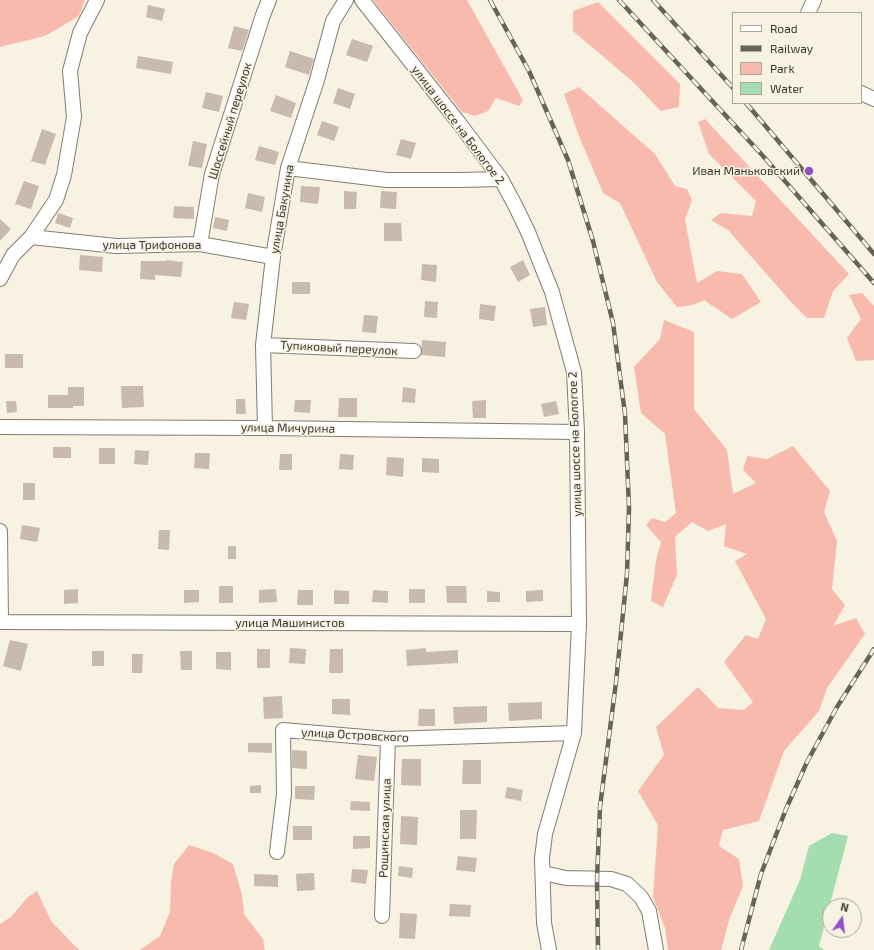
<!DOCTYPE html>
<html>
<head>
<meta charset="utf-8">
<style>
  body { margin:0 }
  #map { position:relative; width:874px; height:950px; overflow:hidden; background:#f7f2e1; font-family:"Exo 2",sans-serif }
  canvas { display:block }
  .legend { position:absolute; left:732px; top:12px; width:130px; height:92px; box-sizing:border-box; background:#f7f2e1; border:1px solid #aba79b; margin:0; padding:5px 7px; list-style:none; font-size:12px; color:#393731 }
  .legend li { display:flex; align-items:center; gap:8px; height:20px }
  .legend b { width:20px; border:1px solid #aba79b }
  .north { position:absolute; left:822px; top:898px; width:40px; height:40px; box-sizing:border-box; background:#f7f2e1; border:1px solid #aba79b; border-radius:50%; rotate:14deg; font-size:11px; font-weight:700; line-height:16px; text-align:center; color:#393731 }
  .north::after { content:''; display:block; margin:auto; width:14px; height:18px; background:#8f51c8; clip-path:polygon(50% 0,100% 100%,50% 72%,0 100%) }
</style>
</head>
<body>
<div id="map">
<canvas width="874" height="950"></canvas>
<ul class="legend">
<li><b style="height:5px;background:#fff"></b>Road</li>
<li><b style="height:5px;background:#66635b"></b>Railway</li>
<li><b style="height:11px;background:#f7baad"></b>Park</li>
<li><b style="height:11px;background:#a4ddaf"></b>Water</li>
</ul>
<div class="north">N</div>
</div>
<script>
const g = document.querySelector('canvas').getContext('2d');
g.lineJoin = 'round';
function paint(path, color) { g.fillStyle = color; g.fill(path, 'evenodd'); }
const shape = rows => new Path2D(rows.map(r => 'M' + r).join(''));
function strokePath(path, color, width, dash) { g.strokeStyle = color; g.lineWidth = width; g.lineCap = dash ? 'butt' : 'round'; g.setLineDash(dash || []); g.stroke(path); }
function label(font, color, halo, rows, align = 'center') {
  g.font = font + ' "Exo 2",sans-serif'; g.lineWidth = 3; g.setLineDash([]); g.textBaseline = 'middle'; g.strokeStyle = halo; g.fillStyle = color; for (const [text, x, y, turn = 0] of rows) {
    g.save(); g.translate(x, y); g.rotate((+turn || 0) * Math.PI / 180); g.textAlign = isNaN(turn) ? turn : align; if (halo) g.strokeText(text, 0, 0); g.fillText(text, 0, 0); g.restore();
  }
}
paint(shape([
  [0,0,85,0,79,16,45,36,0,47],
  [373,0,467,0,523,100,519,106,496,98,488,111,475,116,462,112],
  [598,2,680,84,679,107,661,111,632,81,573,31,573,11],
  [579,87,655,154,675,186,687,189,692,200,685,220,697,283,717,271,742,274,761,302,732,319,704,300,693,305,677,307,657,282,620,203,603,193,579,136,564,94],
  [705,119,849,274,833,291,824,318,807,318,792,303,728,230,711,220,721,213,752,216,756,201,709,154,698,122],
  [862,293,874,306,874,360,856,361,847,338,861,319,849,295],
  [664,320,694,332,694,409,727,450,733,494,756,483,743,470,747,456,767,459,793,446,830,491,824,512,837,541,832,589,845,605,833,626,856,618,865,634,827,688,819,711,784,751,759,821,723,830,719,846,739,859,743,886,729,920,721,950,668,950,665,928,653,897,658,825,638,791,664,755,656,727,698,687,718,708,744,710,753,702,724,662,746,635,758,639,766,619,735,561,747,554,724,546,726,524,708,531,692,522,675,537,677,575,663,607,651,601,656,560,661,542,646,525,652,518,665,522,676,513,665,434,641,413,634,367,660,339],
  [189,845,213,853,233,864,242,895,244,914,263,939,265,950,140,950,160,936,170,912,171,882,174,864],
  [37,891,51,921,74,945,80,950,0,950,0,924,11,917,27,898]
]), '#f7baad');
paint(shape([
  [832,833,848,836,819,946,824,950,769,950,800,880,809,846]
]), '#a4ddaf');
paint(shape([
  [148,5,165,9,162,21,146,17],
  [234,26,249,30,242,51,228,48],
  [352,39,373,46,367,62,346,55],
  [290,51,314,59,309,75,285,67],
  [138,56,173,62,171,74,136,68],
  [338,88,355,94,350,109,333,103],
  [206,92,223,96,219,112,202,108],
  [276,95,296,103,291,118,270,111],
  [322,121,339,127,334,141,317,135],
  [42,129,56,134,45,165,31,161],
  [401,139,416,143,411,159,396,155],
  [193,141,207,144,202,168,188,166],
  [259,146,279,152,275,165,255,160],
  [24,181,39,186,31,209,15,204],
  [301,186,320,187,318,204,300,202],
  [344,191,357,192,356,209,344,209],
  [381,191,397,192,396,209,380,208],
  [248,193,265,197,262,212,245,208],
  [174,206,194,207,194,219,173,218],
  [58,213,73,218,70,228,55,223],
  [215,217,229,220,227,231,213,228],
  [0,219,11,229,0,241],
  [384,223,401,223,402,241,384,241],
  [80,255,103,257,102,272,79,270],
  [167,260,183,262,181,277,155,275,155,280,140,279,141,261,167,261],
  [523,260,530,275,518,282,510,267],
  [422,264,437,265,436,282,421,280],
  [292,282,310,282,310,294,292,294],
  [425,301,438,302,437,318,424,317],
  [234,302,249,304,246,320,231,318],
  [480,304,496,306,494,321,479,319],
  [545,307,547,325,533,327,530,309],
  [364,315,378,316,376,333,362,332],
  [422,340,446,342,445,357,421,355],
  [5,354,23,354,23,368,5,368],
  [121,386,143,386,144,407,122,408],
  [68,387,84,387,84,406,73,406,73,408,48,408,48,395,68,395],
  [403,387,416,389,415,403,402,402],
  [339,398,357,398,357,417,338,417],
  [236,399,245,399,246,414,236,414],
  [295,400,311,400,310,413,294,412],
  [486,400,486,418,473,418,472,401],
  [6,401,16,401,17,412,7,413],
  [556,401,559,414,544,417,541,404],
  [53,447,71,447,71,458,53,458],
  [99,448,115,448,115,464,99,464],
  [135,450,149,451,148,465,134,464],
  [195,453,210,453,209,469,194,468],
  [280,454,292,454,292,470,279,470],
  [340,454,354,455,353,470,339,469],
  [387,457,404,458,403,477,386,475],
  [422,458,439,459,439,473,422,472],
  [23,483,35,483,35,500,23,500],
  [22,525,40,528,37,542,20,539],
  [159,530,170,530,169,550,158,549],
  [228,546,236,546,236,559,228,559],
  [219,586,233,586,233,603,219,603],
  [446,586,466,586,467,603,447,603],
  [78,589,78,603,64,604,64,590],
  [276,589,277,602,259,603,259,590],
  [409,589,425,589,425,603,409,603],
  [184,590,199,590,199,602,184,603],
  [298,590,313,590,313,605,297,605],
  [334,590,349,591,349,604,334,604],
  [373,590,388,591,388,603,372,602],
  [543,590,543,601,526,602,526,591],
  [487,591,500,592,500,602,487,602],
  [10,640,28,644,21,671,3,666],
  [290,648,306,649,305,664,289,663],
  [426,648,426,652,458,650,458,663,407,666,406,650],
  [257,649,270,649,270,668,257,668],
  [330,649,343,649,343,673,329,673],
  [92,651,104,651,104,666,92,666],
  [180,651,192,651,192,670,181,670],
  [216,652,231,652,231,670,216,669],
  [132,654,143,654,142,673,132,673],
  [282,696,283,718,264,719,263,697],
  [332,699,350,699,350,715,332,714],
  [542,702,542,719,509,721,508,703],
  [487,706,487,722,454,724,453,707],
  [419,709,435,709,435,726,418,726],
  [248,743,272,743,272,753,248,752],
  [292,750,307,751,307,769,292,768],
  [358,755,377,757,374,781,355,779],
  [402,759,421,759,421,786,401,785],
  [463,760,481,760,481,784,462,784],
  [261,785,261,793,250,793,250,786],
  [295,786,315,786,314,800,295,799],
  [507,787,523,790,521,801,505,798],
  [351,801,370,802,370,811,350,810],
  [460,810,477,810,476,839,460,839],
  [401,816,418,817,417,845,400,844],
  [293,826,312,826,312,840,293,840],
  [353,836,370,836,370,848,353,849],
  [458,856,477,858,475,872,456,870],
  [399,866,413,868,412,878,398,876],
  [352,869,368,870,366,884,351,882],
  [314,873,315,890,297,891,296,874],
  [254,874,278,875,278,887,254,886],
  [450,904,471,905,470,917,449,916],
  [400,913,417,914,415,939,399,938]
]), '#c8baae');
const minor = shape([
  [362,0,459,123,501,179,516,207,528,232,552,292,574,372,577,432,579,624,574,733,545,834,542,858,544,923,549,950],
  [808,13,814,0],
  [861,93,874,99],
  [288,168,387,180,460,180,501,179],
  [31,237,116,246,200,244,273,257],
  [200,244,212,174,263,15,269,0],
  [0,279,13,255,31,237,56,200,64,175,74,117,70,71,80,33,97,0],
  [263,345,414,351],
  [0,427,265,428,577,432],
  [265,428,263,345,273,257,288,168,317,80,333,21,346,0],
  [0,531,1,622,579,624],
  [277,852,284,794,283,730,388,739,574,733],
  [543,873,566,878,611,879,627,884,641,897,649,911,656,950],
  [382,916,388,739]
]);
strokePath(minor, '#827d6f', 16);
strokePath(minor, '#fff', 14);
const rail = shape([
  [490,0,529,71,568,160,593,241,613,323,625,414,629,508,627,574,616,682,600,807,597,879,598,950],
  [619,0,763,156,874,283],
  [653,0,733,88],
  [746,103,874,254],
  [741,950,761,874,786,809,807,762,837,707,874,649]
]);
strokePath(rail, '#66635b', 4.5);
strokePath(rail, '#f7f2e1', 3, [9]);
for (const [x, y, r, color] of [
  [809,171,5,"#8f51c8"]
]) { const dot = new Path2D(); dot.arc(x, y, r, 0, 2 * Math.PI); g.fillStyle = color; g.fill(dot); strokePath(dot, '#f7f2e1', 1.5); }
label('12px', '#393731', '#f7f2e1', [
  ["Шоссейный переулок",230,121,-73],
  ["улица шоссе на Бологое 2",458,125,53],
  ["улица Бакунина",282,209,-80],
  ["улица Трифонова",152,245],
  ["Тупиковый переулок",339,348,3],
  ["улица Мичурина",288,428,1],
  ["улица шоссе на Бологое 2",575,444,-92],
  ["улица Машинистов",290,623],
  ["улица Островского",355,735,3],
  ["Рощинская улица",385,828,-88]
]);
label('12px', '#393731', '#f7f2e1', [
  ["Иван Маньковский",800,171]
], 'right');
</script>
</body>
</html>
